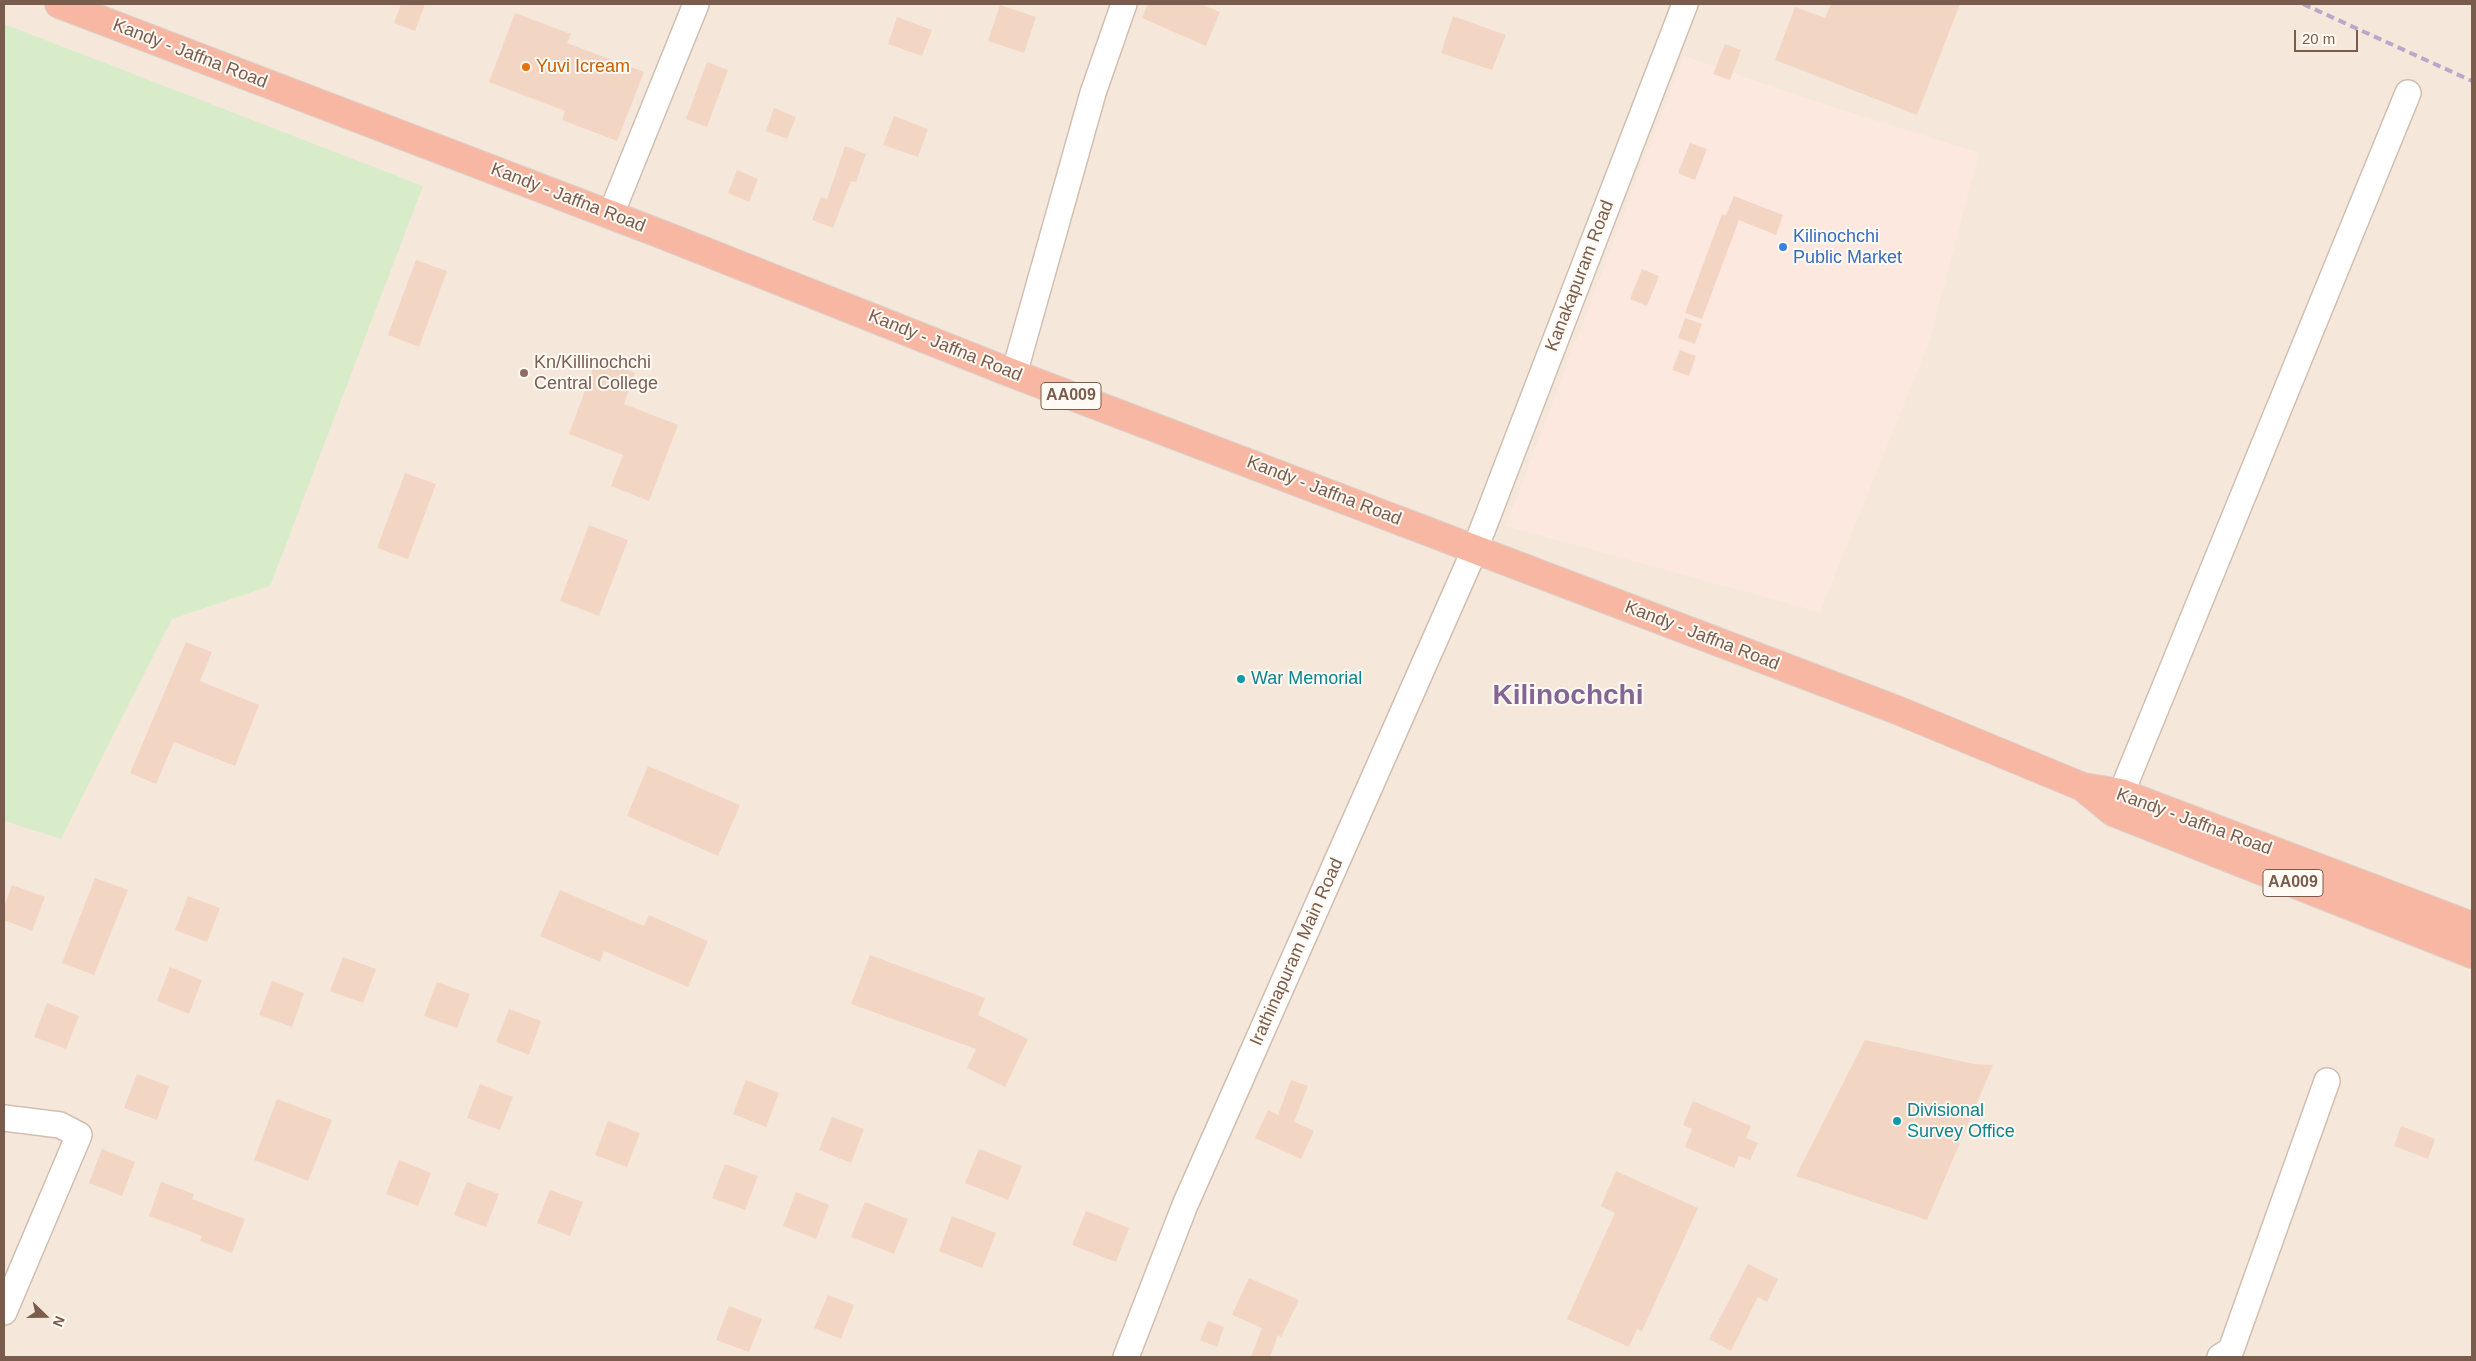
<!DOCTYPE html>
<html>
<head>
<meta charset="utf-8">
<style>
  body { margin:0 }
  #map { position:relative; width:2476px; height:1361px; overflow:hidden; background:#fdf6ec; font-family:Arial,sans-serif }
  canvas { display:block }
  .frame { position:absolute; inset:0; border:5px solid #7a5c4d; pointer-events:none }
  .north { position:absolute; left:20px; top:1291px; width:50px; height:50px; -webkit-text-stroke:4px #fffaf3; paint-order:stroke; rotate:112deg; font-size:14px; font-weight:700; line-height:20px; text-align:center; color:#7a5c4d }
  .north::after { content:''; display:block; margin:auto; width:18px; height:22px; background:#7a5c4d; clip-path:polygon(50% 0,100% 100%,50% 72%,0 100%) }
  .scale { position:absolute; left:2294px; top:30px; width:64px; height:22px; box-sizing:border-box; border:2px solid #7a5c4d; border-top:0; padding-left:6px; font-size:15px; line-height:18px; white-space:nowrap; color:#7a5c4d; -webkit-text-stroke:4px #fffaf3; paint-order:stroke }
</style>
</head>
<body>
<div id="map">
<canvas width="2476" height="1361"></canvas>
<div class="frame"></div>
<div class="north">N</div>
<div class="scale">20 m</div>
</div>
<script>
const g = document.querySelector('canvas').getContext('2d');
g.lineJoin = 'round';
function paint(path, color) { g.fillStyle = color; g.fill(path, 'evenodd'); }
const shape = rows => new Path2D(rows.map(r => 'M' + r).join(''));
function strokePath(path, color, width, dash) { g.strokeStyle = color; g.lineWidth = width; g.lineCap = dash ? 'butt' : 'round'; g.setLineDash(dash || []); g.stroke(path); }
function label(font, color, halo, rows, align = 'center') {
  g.font = font + ' Arial,sans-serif'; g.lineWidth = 4; g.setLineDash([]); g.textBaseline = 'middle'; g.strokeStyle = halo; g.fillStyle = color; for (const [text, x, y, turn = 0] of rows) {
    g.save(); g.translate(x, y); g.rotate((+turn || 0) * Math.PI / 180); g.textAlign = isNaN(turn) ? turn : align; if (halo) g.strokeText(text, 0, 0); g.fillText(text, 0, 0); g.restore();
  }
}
paint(shape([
  [4,4,2472,4,2472,1357,4,1357]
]), '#f5e8da');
paint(shape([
  [1684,56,1817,102,1979,153,1929,342,1820,612,1506,526]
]), '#fde8e0');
paint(shape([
  [4,24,423,186,270,586,172,619,61,839,4,821]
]), '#d8ecc9');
paint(shape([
  [401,4,425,4,415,31,394,23],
  [1148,4,1200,4,1220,12,1206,46,1142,18],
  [1831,4,1960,4,1917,115,1775,60,1795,7,1825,18],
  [1000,5,1036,17,1024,53,988,41],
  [515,13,571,34,567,43,644,72,617,141,562,120,565,111,489,82],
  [1453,16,1506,35,1492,70,1441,53],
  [897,17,932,30,922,56,888,44],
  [1725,44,1741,50,1730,80,1713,74],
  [707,62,728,70,707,127,686,119],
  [774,108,796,117,787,139,766,131],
  [894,116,928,129,918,157,883,145],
  [1690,143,1707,149,1695,180,1678,173],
  [845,146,866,154,856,182,851,181,833,228,812,220,821,197,827,199],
  [737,170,758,179,749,202,728,193],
  [1734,196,1783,215,1776,235,1739,220,1702,319,1685,313,1722,214,1726,215],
  [416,260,447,271,419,347,388,335],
  [1642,269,1659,276,1647,306,1630,299],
  [1685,318,1702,324,1695,344,1678,338],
  [1680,350,1696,356,1689,376,1672,370],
  [597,358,635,373,624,404,678,425,649,501,611,486,623,455,569,434],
  [405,473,436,484,408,559,377,548],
  [589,525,628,540,599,616,560,601],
  [186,642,212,652,200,681,259,705,235,766,174,742,156,784,130,773],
  [648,766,740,805,718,856,627,816],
  [95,878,128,890,94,975,62,963],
  [12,885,45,897,32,931,4,920,4,907],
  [560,890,644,926,649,915,708,941,688,987,604,951,600,962,540,936],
  [188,896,220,908,207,942,175,930],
  [870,955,985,998,978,1015,1028,1039,1005,1087,967,1068,976,1049,851,1004],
  [343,957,376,969,363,1003,330,991],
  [170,967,202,980,189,1014,157,1001],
  [272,981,304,993,292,1027,259,1015],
  [437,982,470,994,457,1028,424,1016],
  [47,1003,79,1016,66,1049,34,1037],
  [509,1009,541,1021,529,1055,496,1042],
  [1865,1040,1974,1064,1993,1065,1927,1220,1796,1176],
  [137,1074,169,1086,157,1120,124,1108],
  [746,1080,779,1093,766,1127,733,1114],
  [1291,1080,1308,1086,1294,1122,1314,1131,1301,1159,1255,1138,1268,1110,1278,1115],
  [480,1084,513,1097,500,1130,467,1118],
  [277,1099,332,1120,308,1181,254,1160],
  [1693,1101,1751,1126,1746,1138,1758,1143,1750,1160,1739,1156,1734,1168,1685,1147,1692,1129,1683,1125],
  [832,1117,864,1129,851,1163,819,1150],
  [608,1121,640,1133,627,1167,595,1155],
  [2401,1126,2435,1139,2428,1159,2394,1146],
  [102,1149,135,1162,122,1196,89,1183],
  [979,1149,1022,1166,1008,1200,965,1183],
  [399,1160,431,1173,418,1206,386,1194],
  [725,1164,758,1176,745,1210,712,1198],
  [1616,1171,1698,1208,1642,1331,1637,1329,1629,1347,1567,1319,1615,1213,1601,1206],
  [161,1182,194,1194,192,1199,245,1219,232,1253,200,1241,202,1236,149,1216],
  [467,1182,499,1194,486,1227,454,1215],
  [550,1190,583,1202,570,1236,537,1223],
  [796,1192,829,1205,816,1239,783,1226],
  [865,1202,908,1219,894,1254,851,1237],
  [1086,1211,1129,1228,1116,1262,1072,1245],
  [952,1216,996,1233,982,1268,939,1251],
  [1748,1264,1778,1279,1767,1302,1758,1297,1731,1351,1709,1339],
  [1249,1278,1299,1300,1281,1337,1278,1335,1270,1357,1251,1357,1262,1328,1232,1315],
  [828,1295,854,1305,841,1339,814,1328],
  [729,1306,762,1319,749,1352,716,1340],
  [1208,1321,1224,1327,1217,1347,1200,1340]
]), '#f3d5c3');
const minor = shape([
  [611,214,696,4],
  [1014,374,1093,93,1124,4],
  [2114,811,2408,93],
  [4,1118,60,1125,79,1135,4,1312],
  [1126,1357,1185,1205,1475,549,1685,4],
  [2220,1357,2231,1350,2327,1081]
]);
const highway = shape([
  [59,4,666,236,1014,374,1897,710,2083,787,2121,793,2472,926],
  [2084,788,2113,812,2472,954]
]);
strokePath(minor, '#d1beb0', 28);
strokePath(highway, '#dad1cd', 30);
strokePath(minor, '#fff', 25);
strokePath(highway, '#f7b7a3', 28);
strokePath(shape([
  [2303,4,2472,81]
]), '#b9a8c9', 4, [8, 5]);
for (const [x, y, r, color] of [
  [526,67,5,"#e8710a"],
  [1783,247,5,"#3f7fe0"],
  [524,373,5,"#8d6e63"],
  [1241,679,5,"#0f9aa8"],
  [1897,1121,5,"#0f9aa8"]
]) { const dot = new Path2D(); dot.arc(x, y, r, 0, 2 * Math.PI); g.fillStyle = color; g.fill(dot); strokePath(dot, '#fffaf3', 2); }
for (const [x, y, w] of [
  [1071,396,60],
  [2293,883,60]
]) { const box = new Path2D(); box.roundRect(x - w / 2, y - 13.5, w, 27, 4); g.fillStyle = '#fffaf3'; g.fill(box); strokePath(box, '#7a5c4d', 1); }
label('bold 16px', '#7a5c4d', null, [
  ["AA009",1071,396],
  ["AA009",2293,883]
]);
label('18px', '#7a5c4d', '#fffaf3', [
  ["Kandy - Jaffna Road",190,54,21],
  ["Kandy - Jaffna Road",568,198,21],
  ["Kanakapuram Road",1580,276,-69],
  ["Kandy - Jaffna Road",945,346,22],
  ["Kandy - Jaffna Road",1324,491,21],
  ["Kandy - Jaffna Road",1702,636,21],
  ["Kandy - Jaffna Road",2194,822,20],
  ["Irathinapuram Main Road",1297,952,-66]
]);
label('18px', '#c56008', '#fffaf3', [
  ["Yuvi Icream",536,67]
], 'left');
label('18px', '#366cbe', '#fffaf3', [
  ["Kilinochchi",1793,237],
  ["Public Market",1793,258]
], 'left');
label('18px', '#785e54', '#fffaf3', [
  ["Kn/Killinochchi",534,363],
  ["Central College",534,384]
], 'left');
label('18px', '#0d838f', '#fffaf3', [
  ["War Memorial",1251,679],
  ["Divisional",1907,1111],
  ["Survey Office",1907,1132]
], 'left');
label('bold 28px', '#846695', '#fffaf3', [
  ["Kilinochchi",1568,696]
]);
</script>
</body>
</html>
